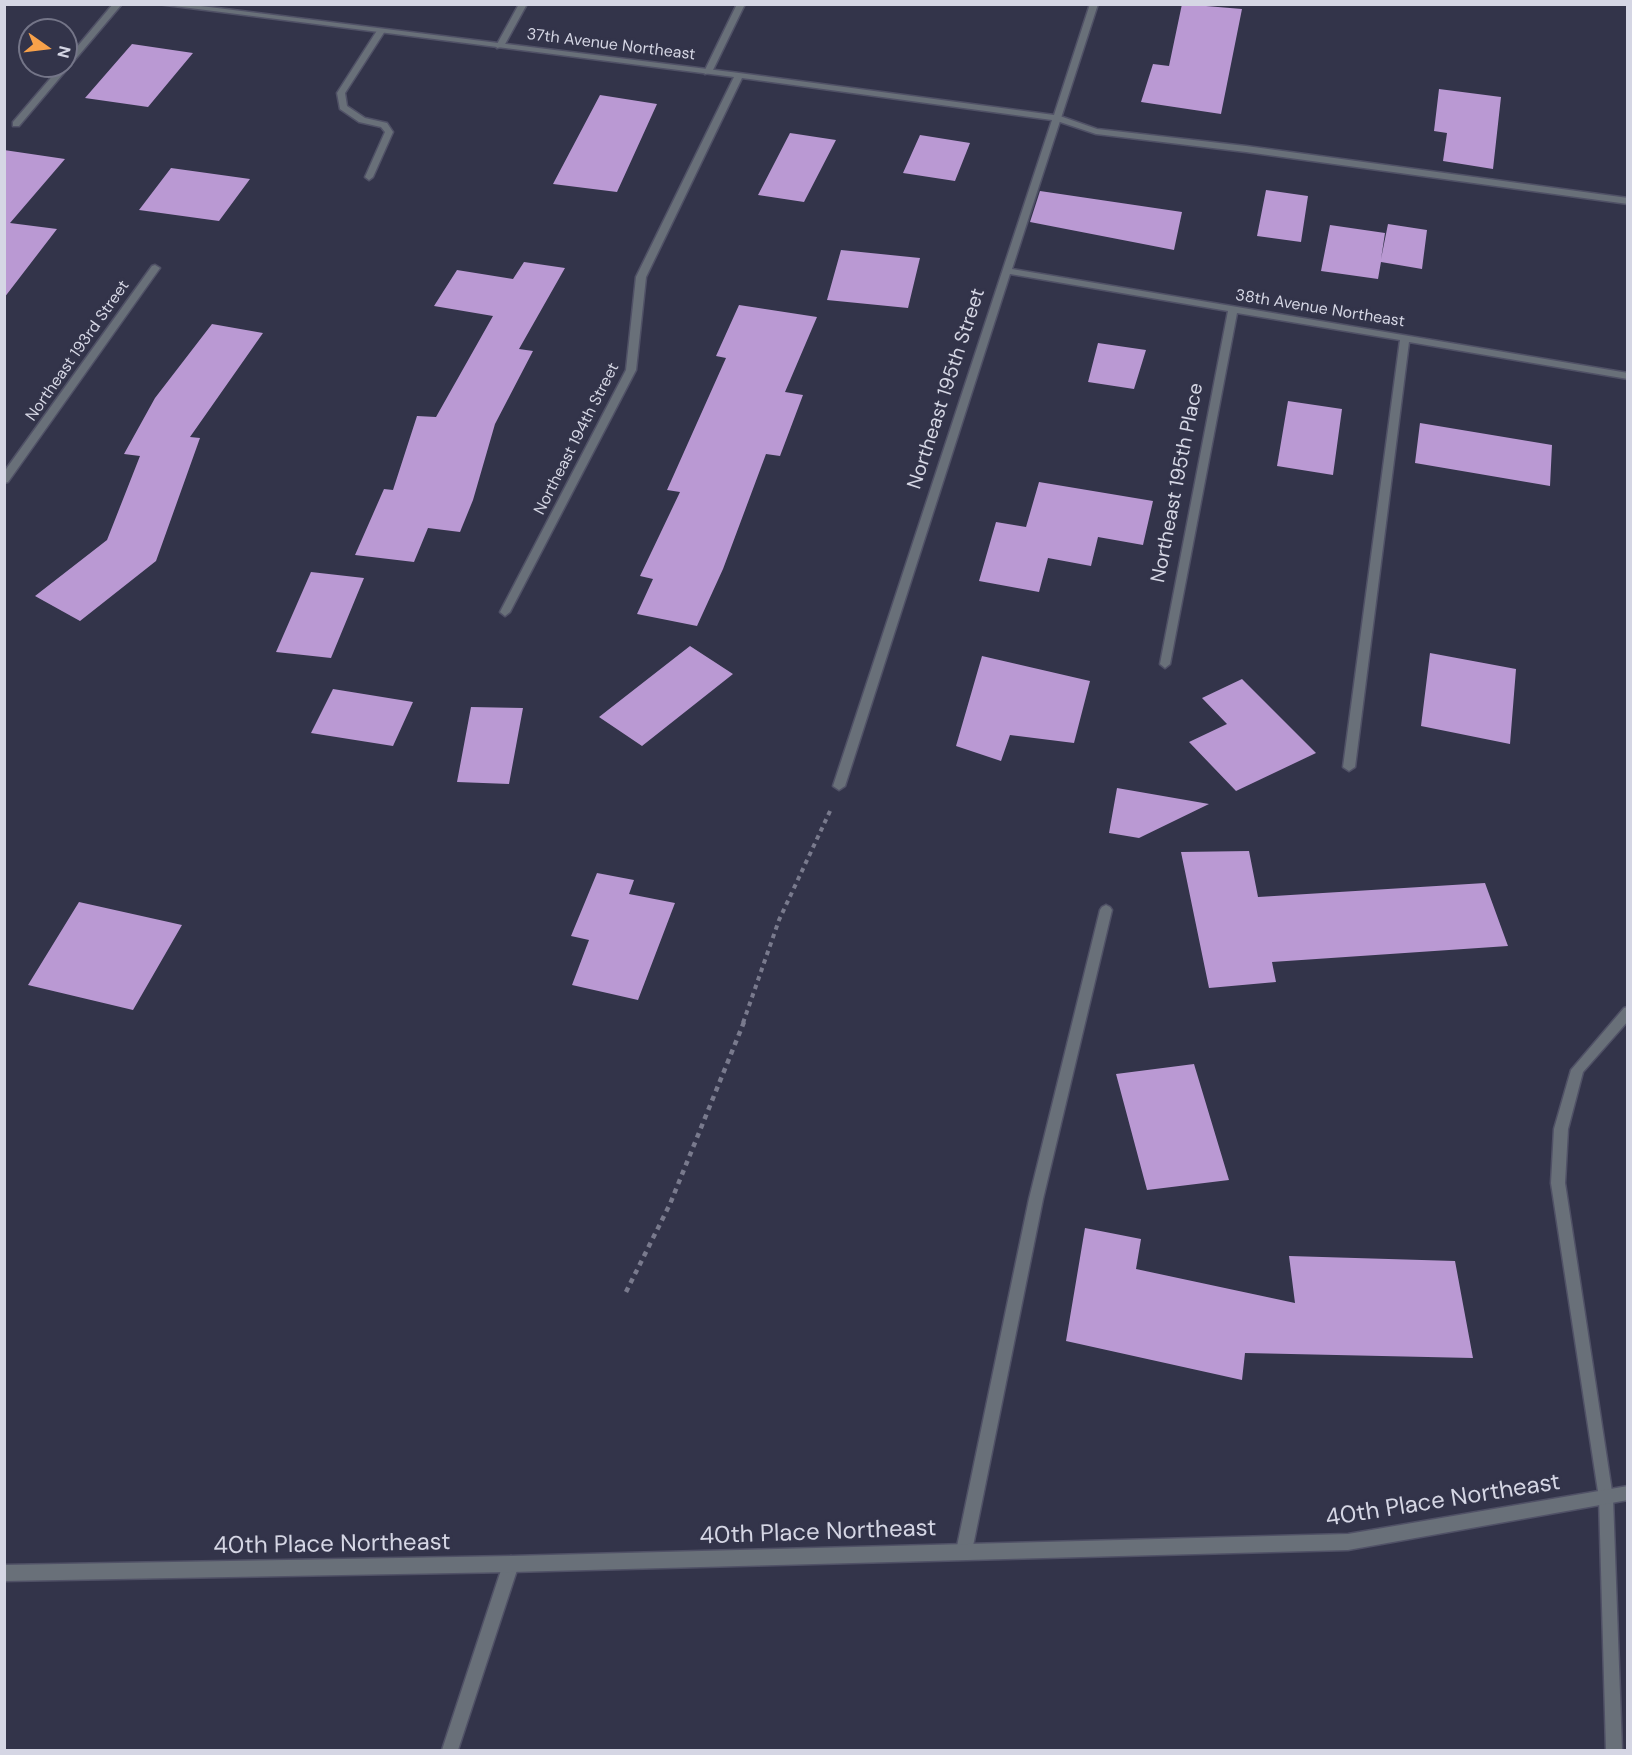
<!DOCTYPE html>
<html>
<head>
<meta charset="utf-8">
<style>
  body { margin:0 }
  #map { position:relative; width:1632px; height:1755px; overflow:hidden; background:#33344a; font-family:"DM Sans",sans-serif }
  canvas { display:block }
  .frame { position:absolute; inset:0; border:6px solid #d5d6e4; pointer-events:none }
  .north { position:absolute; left:18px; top:18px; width:60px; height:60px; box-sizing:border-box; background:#33344a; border:2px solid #747588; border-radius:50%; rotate:104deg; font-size:16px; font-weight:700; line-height:24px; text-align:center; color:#d5d6e4 }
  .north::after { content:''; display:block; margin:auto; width:21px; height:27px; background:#f7a14a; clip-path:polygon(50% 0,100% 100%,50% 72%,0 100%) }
</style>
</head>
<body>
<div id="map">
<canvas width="1632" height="1755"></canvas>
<div class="frame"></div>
<div class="north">N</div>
</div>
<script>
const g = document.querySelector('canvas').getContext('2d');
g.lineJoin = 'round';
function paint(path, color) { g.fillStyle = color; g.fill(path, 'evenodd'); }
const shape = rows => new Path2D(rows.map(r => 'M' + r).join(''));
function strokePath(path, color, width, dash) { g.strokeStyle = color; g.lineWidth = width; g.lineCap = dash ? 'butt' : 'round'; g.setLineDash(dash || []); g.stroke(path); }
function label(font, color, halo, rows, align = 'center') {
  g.font = font + ' "DM Sans",sans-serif'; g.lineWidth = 6; g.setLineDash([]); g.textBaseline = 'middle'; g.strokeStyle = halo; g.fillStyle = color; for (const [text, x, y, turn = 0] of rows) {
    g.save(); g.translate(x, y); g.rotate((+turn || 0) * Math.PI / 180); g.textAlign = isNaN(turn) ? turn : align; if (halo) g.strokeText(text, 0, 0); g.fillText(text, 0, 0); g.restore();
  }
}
paint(shape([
  [1182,4,1242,9,1221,114,1141,102,1153,64,1169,66],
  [132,44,193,53,148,107,85,98],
  [1439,89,1501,97,1493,169,1443,161,1447,133,1434,131],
  [600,95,657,104,617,192,553,184],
  [790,133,836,140,804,202,758,195],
  [920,135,970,143,955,181,903,173],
  [4,150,65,159,10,223,57,229,4,298],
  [171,168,250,179,219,221,139,210],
  [1266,190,1308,196,1301,242,1257,236],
  [1040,191,1182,212,1174,250,1030,222],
  [1388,224,1427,230,1422,269,1381,262,1378,279,1321,271,1330,225,1385,233,1381,259],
  [841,250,920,258,908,308,827,300],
  [524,262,565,268,519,349,533,351,495,424,473,500,460,532,428,528,414,562,355,555,384,489,393,490,417,416,436,417,493,316,434,306,457,270,513,279],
  [739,305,817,317,785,392,803,395,780,456,766,454,723,569,697,626,637,614,653,579,640,576,680,492,667,490,726,358,716,356],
  [212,324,263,333,190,437,200,438,156,561,80,621,35,596,107,540,140,456,124,454,155,398],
  [1098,343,1146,350,1134,389,1088,382],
  [1288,401,1342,409,1333,475,1277,466],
  [1420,423,1552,445,1550,486,1415,463],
  [1039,482,1153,501,1143,545,1098,537,1091,566,1048,558,1039,592,979,581,996,522,1026,527],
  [311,572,364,578,331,658,276,652],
  [690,646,733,674,642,746,599,717],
  [1430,653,1516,669,1510,744,1421,726],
  [982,656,1090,681,1074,743,1010,735,1001,761,956,746],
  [1242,679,1316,753,1236,791,1189,742,1227,724,1202,698],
  [333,689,413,702,393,746,311,733],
  [471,707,523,708,509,784,457,782],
  [1117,788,1209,804,1139,838,1109,833],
  [1249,851,1258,897,1485,883,1508,946,1272,962,1276,982,1209,988,1181,852],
  [597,873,634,880,629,894,675,903,638,1000,572,985,589,940,571,936],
  [79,902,182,925,133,1010,28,985],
  [1194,1064,1229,1180,1147,1190,1116,1074],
  [1085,1228,1141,1239,1136,1269,1295,1303,1289,1256,1455,1261,1473,1358,1245,1353,1242,1380,1066,1341]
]), '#ba99d3');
const service = shape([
  [113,4,122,4,19,126,13,126,13,122,61,66,66,66,66,60,113,4],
  [519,4,527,4,504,46,497,48,496,46,519,4],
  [737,4,745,4,712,72,705,74,704,72,737,4],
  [378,29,385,31,345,93,347,106,365,118,387,123,393,132,373,177,369,180,365,177,385,132,381,127,359,122,340,109,337,93,378,29],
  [1057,115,1097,129,1246,146,1628,198,1628,204,1246,152,1096,134,1054,120,1053,118,1057,115],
  [1106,905,1110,907,1112,910,1043,1199,972,1551,969,1556,964,1559,959,1556,956,1551,1029,1199,1100,910,1102,907,1106,905],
  [1628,1007,1628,1021,1583,1072,1568,1129,1565,1183,1613,1498,1611,1503,1606,1505,1601,1503,1599,1498,1551,1183,1554,1129,1571,1070,1624,1008,1628,1007]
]);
const minor = shape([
  [158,4,185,4,739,73,1054,115,1090,4,1098,4,1012,269,1628,373,1628,379,1409,342,1355,767,1349,771,1343,767,1400,340,1237,313,1170,664,1165,668,1160,664,1228,311,1010,274,845,786,839,790,833,786,1052,120,742,78,646,277,636,370,510,612,505,616,500,612,626,370,636,277,734,77,158,4],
  [155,265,160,268,8,482,4,483,4,472,152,266,155,265],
  [1606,1491,1611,1493,1613,1498,1622,1750,1606,1750,1599,1498,1601,1493,1606,1491],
  [511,1556,516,1559,519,1564,458,1750,442,1750,503,1564,506,1559,511,1556]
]);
const tertiary = shape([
  [1628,1486,1628,1500,1348,1550,511,1572,4,1581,4,1565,511,1556,1348,1534,1628,1486]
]);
strokePath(service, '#505166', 3);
strokePath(minor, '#505166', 3);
strokePath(tertiary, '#505166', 3);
strokePath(shape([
  [743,1023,779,920,831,809]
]), '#797a8d', 4, [4.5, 4.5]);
strokePath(shape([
  [626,1292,670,1204,744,1022]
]), '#797a8d', 4.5, [5, 5]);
paint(service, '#697079');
paint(minor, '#697079');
paint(tertiary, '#697079');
label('16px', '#d5d6e4', '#33344a', [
  ["37th Avenue Northeast",611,45,7],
  ["38th Avenue Northeast",1320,309,9],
  ["Northeast 193rd Street",78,351,-55],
  ["Northeast 194th Street",577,439,-63]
]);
label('20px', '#d5d6e4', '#33344a', [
  ["Northeast 195th Street",947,389,-72],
  ["Northeast 195th Place",1178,483,-79]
]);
label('24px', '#d5d6e4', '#33344a', [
  ["40th Place Northeast",1443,1501,-9],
  ["40th Place Northeast",818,1533,-2],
  ["40th Place Northeast",332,1545,-1]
]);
</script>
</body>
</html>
